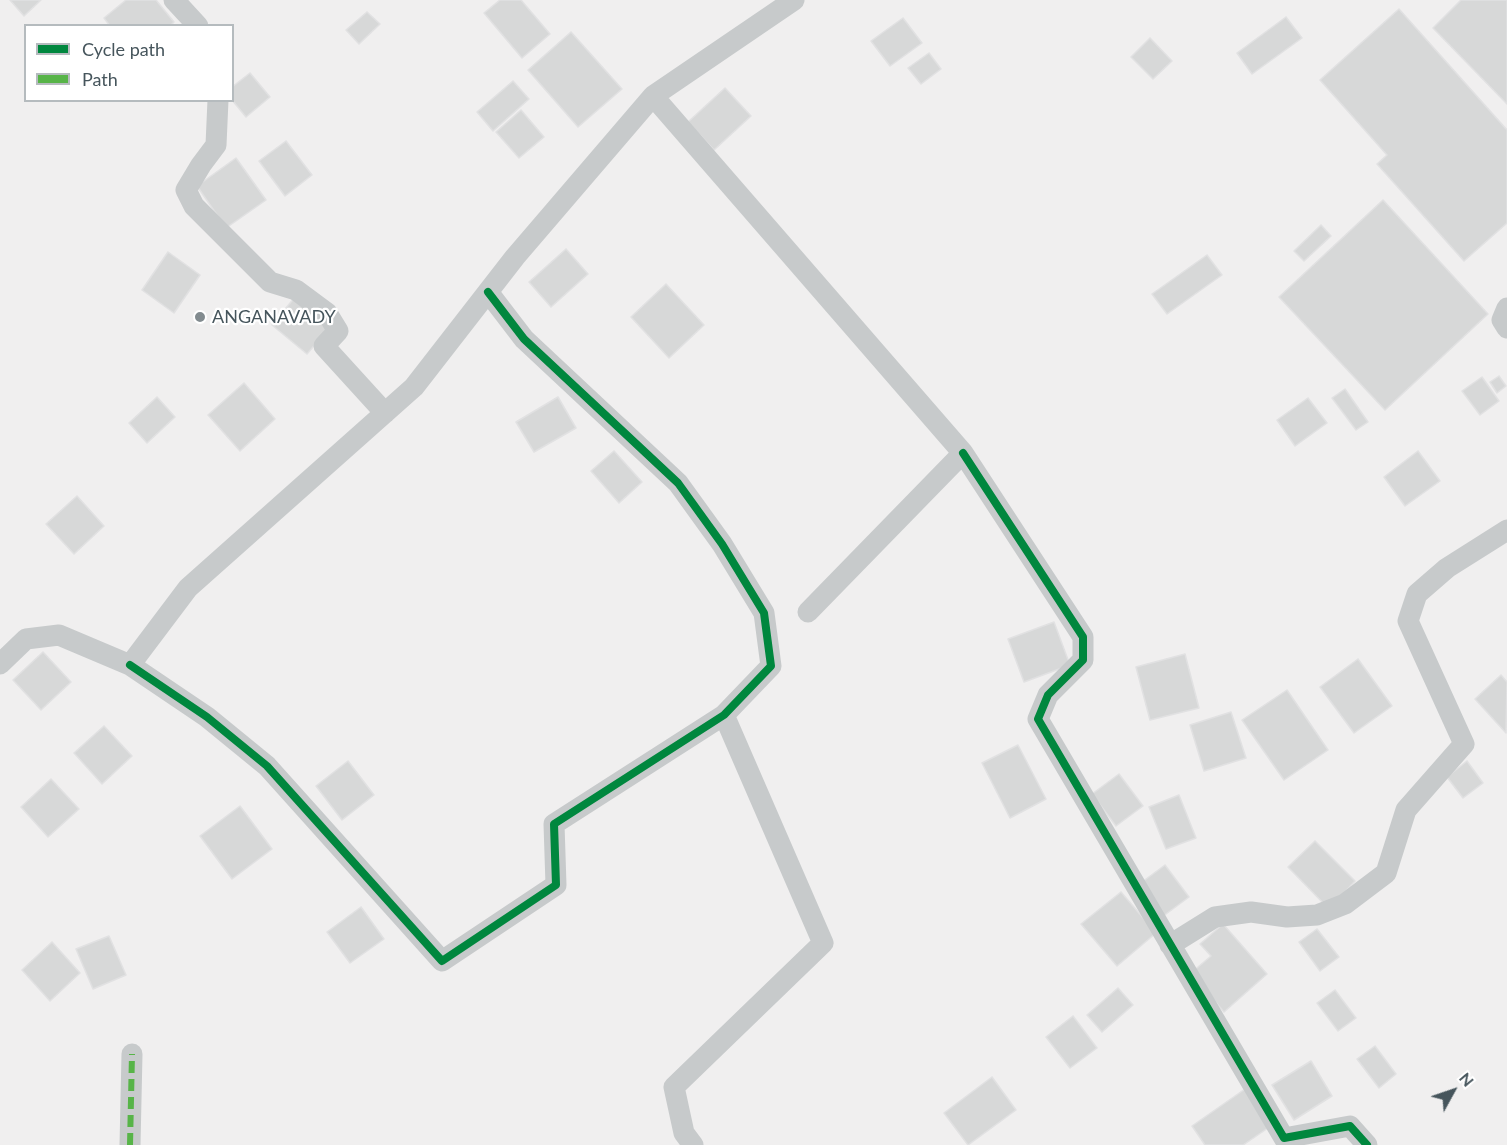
<!DOCTYPE html>
<html>
<head>
<meta charset="utf-8">
<style>
  body { margin:0 }
  #map { position:relative; width:1507px; height:1145px; overflow:hidden; background:#f0efef; font-family:Lato,sans-serif }
  canvas { display:block }
  .legend { position:absolute; left:24px; top:24px; width:210px; height:78px; box-sizing:border-box; background:#fff; border:2px solid #b5bbbe; margin:0; padding:8px 10px; list-style:none; font-size:18px; color:#46555c }
  .legend li { display:flex; align-items:center; gap:12px; height:30px }
  .legend b { width:30px; border:2px solid #b5bbbe }
  .north { position:absolute; left:1423px; top:1061px; width:60px; height:60px; -webkit-text-stroke:4px #fff; paint-order:stroke; rotate:50deg; font-size:16px; font-weight:700; line-height:24px; text-align:center; color:#46555c }
  .north::after { content:''; display:block; margin:auto; width:21px; height:27px; background:#46555c; clip-path:polygon(50% 0,100% 100%,50% 72%,0 100%) }
</style>
</head>
<body>
<div id="map">
<canvas width="1507" height="1145"></canvas>
<ul class="legend">
<li><b style="height:8px;background:#00873e"></b>Cycle path</li>
<li><b style="height:8px;background:#57b448"></b>Path</li>
</ul>
<div class="north">N</div>
</div>
<script>
const g = document.querySelector('canvas').getContext('2d');
g.lineJoin = 'round';
function paint(path, color) { g.fillStyle = color; g.fill(path, 'evenodd'); }
const shape = rows => new Path2D(rows.map(r => 'M' + r).join(''));
function strokePath(path, color, width, dash) { g.strokeStyle = color; g.lineWidth = width; g.lineCap = dash ? 'butt' : 'round'; g.setLineDash(dash || []); g.stroke(path); }
function label(font, color, halo, rows, align = 'center') {
  g.font = font + ' Lato,sans-serif'; g.lineWidth = 4.5; g.setLineDash([]); g.textBaseline = 'middle'; g.strokeStyle = halo; g.fillStyle = color; for (const [text, x, y, turn = 0] of rows) {
    g.save(); g.translate(x, y); g.rotate((+turn || 0) * Math.PI / 180); g.textAlign = isNaN(turn) ? turn : align; if (halo) g.strokeText(text, 0, 0); g.fillText(text, 0, 0); g.restore();
  }
}
const building = shape([
  [10,0,41,0,24,16,10,0],
  [126,0,156,0,174,22,170,26,110,26,104,18,126,0],
  [500,0,521,0,550,34,522,58,484,13,500,0],
  [1461,0,1507,0,1507,104,1433,28,1461,0],
  [1399,9,1507,130,1507,223,1464,261,1377,164,1387,155,1320,80,1399,9],
  [367,12,380,24,359,44,346,30,367,12],
  [1286,17,1302,38,1252,74,1237,53,1286,17],
  [903,18,922,43,890,66,871,41,903,18],
  [571,32,622,89,578,127,528,70,571,32],
  [1150,38,1172,61,1153,79,1131,57,1150,38],
  [929,53,941,69,921,84,908,68,929,53],
  [250,73,270,97,246,117,232,100,232,87,250,73],
  [513,81,529,99,493,131,477,112,513,81],
  [725,88,751,116,714,150,688,122,725,88],
  [521,110,544,137,519,158,496,132,521,110],
  [286,141,312,175,285,196,259,161,286,141],
  [236,158,266,200,226,228,197,186,236,158],
  [1383,200,1488,314,1385,410,1279,297,1383,200],
  [1321,225,1331,236,1304,261,1294,251,1321,225],
  [566,249,588,274,551,307,529,282,566,249],
  [168,252,200,275,174,313,142,290,168,252],
  [1207,255,1222,275,1167,314,1152,294,1207,255],
  [666,284,704,325,669,358,631,317,666,284],
  [295,297,330,327,307,354,272,325,295,297],
  [1499,376,1506,386,1497,393,1490,382,1499,376],
  [1482,377,1499,401,1480,415,1462,391,1482,377],
  [244,383,275,419,240,451,208,415,244,383],
  [1345,389,1368,422,1356,430,1332,398,1345,389],
  [157,397,175,417,147,443,129,423,157,397],
  [558,397,576,428,534,452,516,422,558,397],
  [1308,398,1327,423,1295,446,1277,420,1308,398],
  [614,451,642,482,619,503,591,471,614,451],
  [1418,451,1440,481,1405,506,1384,477,1418,451],
  [77,496,104,526,74,554,46,524,77,496],
  [1054,622,1070,665,1024,682,1008,639,1054,622],
  [43,652,71,682,41,710,13,680,43,652],
  [1185,654,1199,708,1150,720,1136,667,1185,654],
  [1358,659,1392,706,1354,733,1320,687,1358,659],
  [1501,675,1507,682,1506,733,1475,699,1501,675],
  [1287,690,1328,750,1284,780,1242,720,1287,690],
  [1231,712,1246,758,1204,771,1190,725,1231,712],
  [104,726,132,756,102,784,74,753,104,726],
  [1018,745,1046,799,1010,818,982,763,1018,745],
  [348,761,374,795,342,820,316,786,348,761],
  [1467,761,1483,783,1463,798,1447,777,1467,761],
  [1119,774,1143,806,1116,826,1092,794,1119,774],
  [51,779,79,809,48,837,21,807,51,779],
  [1179,795,1196,838,1166,849,1149,807,1179,795],
  [240,806,272,849,232,879,200,836,240,806],
  [1315,841,1355,881,1329,909,1288,867,1315,841],
  [1165,865,1189,897,1162,917,1138,885,1165,865],
  [1121,892,1156,933,1117,966,1081,924,1121,892],
  [361,907,384,939,350,963,327,932,361,907],
  [1223,924,1267,974,1224,1012,1191,973,1211,956,1200,944,1223,924],
  [1317,929,1339,957,1320,971,1299,942,1317,929],
  [109,936,126,975,93,989,76,949,109,936],
  [52,942,80,973,50,1001,22,970,52,942],
  [1118,988,1133,1005,1102,1032,1087,1015,1118,988],
  [1335,990,1356,1018,1338,1031,1317,1003,1335,990],
  [1073,1016,1097,1048,1070,1068,1046,1037,1073,1016],
  [1375,1046,1396,1074,1379,1088,1357,1059,1375,1046],
  [1311,1061,1332,1096,1294,1120,1272,1085,1311,1061],
  [992,1077,1016,1110,968,1145,944,1113,992,1077],
  [1245,1089,1271,1126,1243,1145,1205,1145,1192,1126,1245,1089]
]);
paint(building, '#d7d8d8');
strokePath(building, '#e1e1e2', 1.5);
strokePath(shape([
  [174,0,198,26],
  [794,0,653,96,963,453,808,612],
  [218,100,216,145,201,165,186,190,194,206,270,282,296,290,327,313,338,331,324,346,385,413],
  [1507,308,1502,320,1507,328],
  [963,453,1083,637,1083,660,1048,695,1038,719,1284,1138,1350,1126,1367,1145],
  [0,664,26,639,59,635,130,665,188,588,414,387,515,257,653,96],
  [130,665,207,717,267,766,442,961,556,885,554,824,724,715,771,666,764,613,722,544,678,483,524,339,488,292],
  [1170,945,1215,917,1251,912,1287,917,1317,915,1345,904,1386,873,1406,810,1464,744,1408,621,1417,594,1447,568,1507,530],
  [130,1145,132,1054],
  [693,1145,684,1133,674,1087,823,943,724,715]
]), '#c7cacb', 21);
strokePath(shape([
  [130,1145,132,1054]
]), '#57b448', 6, [12, 6]);
strokePath(shape([
  [963,453,1083,637,1083,660,1048,695,1038,719,1284,1138,1350,1126,1367,1145],
  [130,665,207,717,267,766,442,961,556,885,554,824,724,715,771,666,764,613,722,544,678,483,524,339,488,292]
]), '#00873e', 8);
for (const [x, y, r, color] of [
  [200,317,6,"#828b8f"]
]) { const dot = new Path2D(); dot.arc(x, y, r, 0, 2 * Math.PI); g.fillStyle = color; g.fill(dot); strokePath(dot, '#fff', 2); }
label('18px', '#46555c', '#fff', [
  ["ANGANAVADY",212,317]
], 'left');
</script>
</body>
</html>
